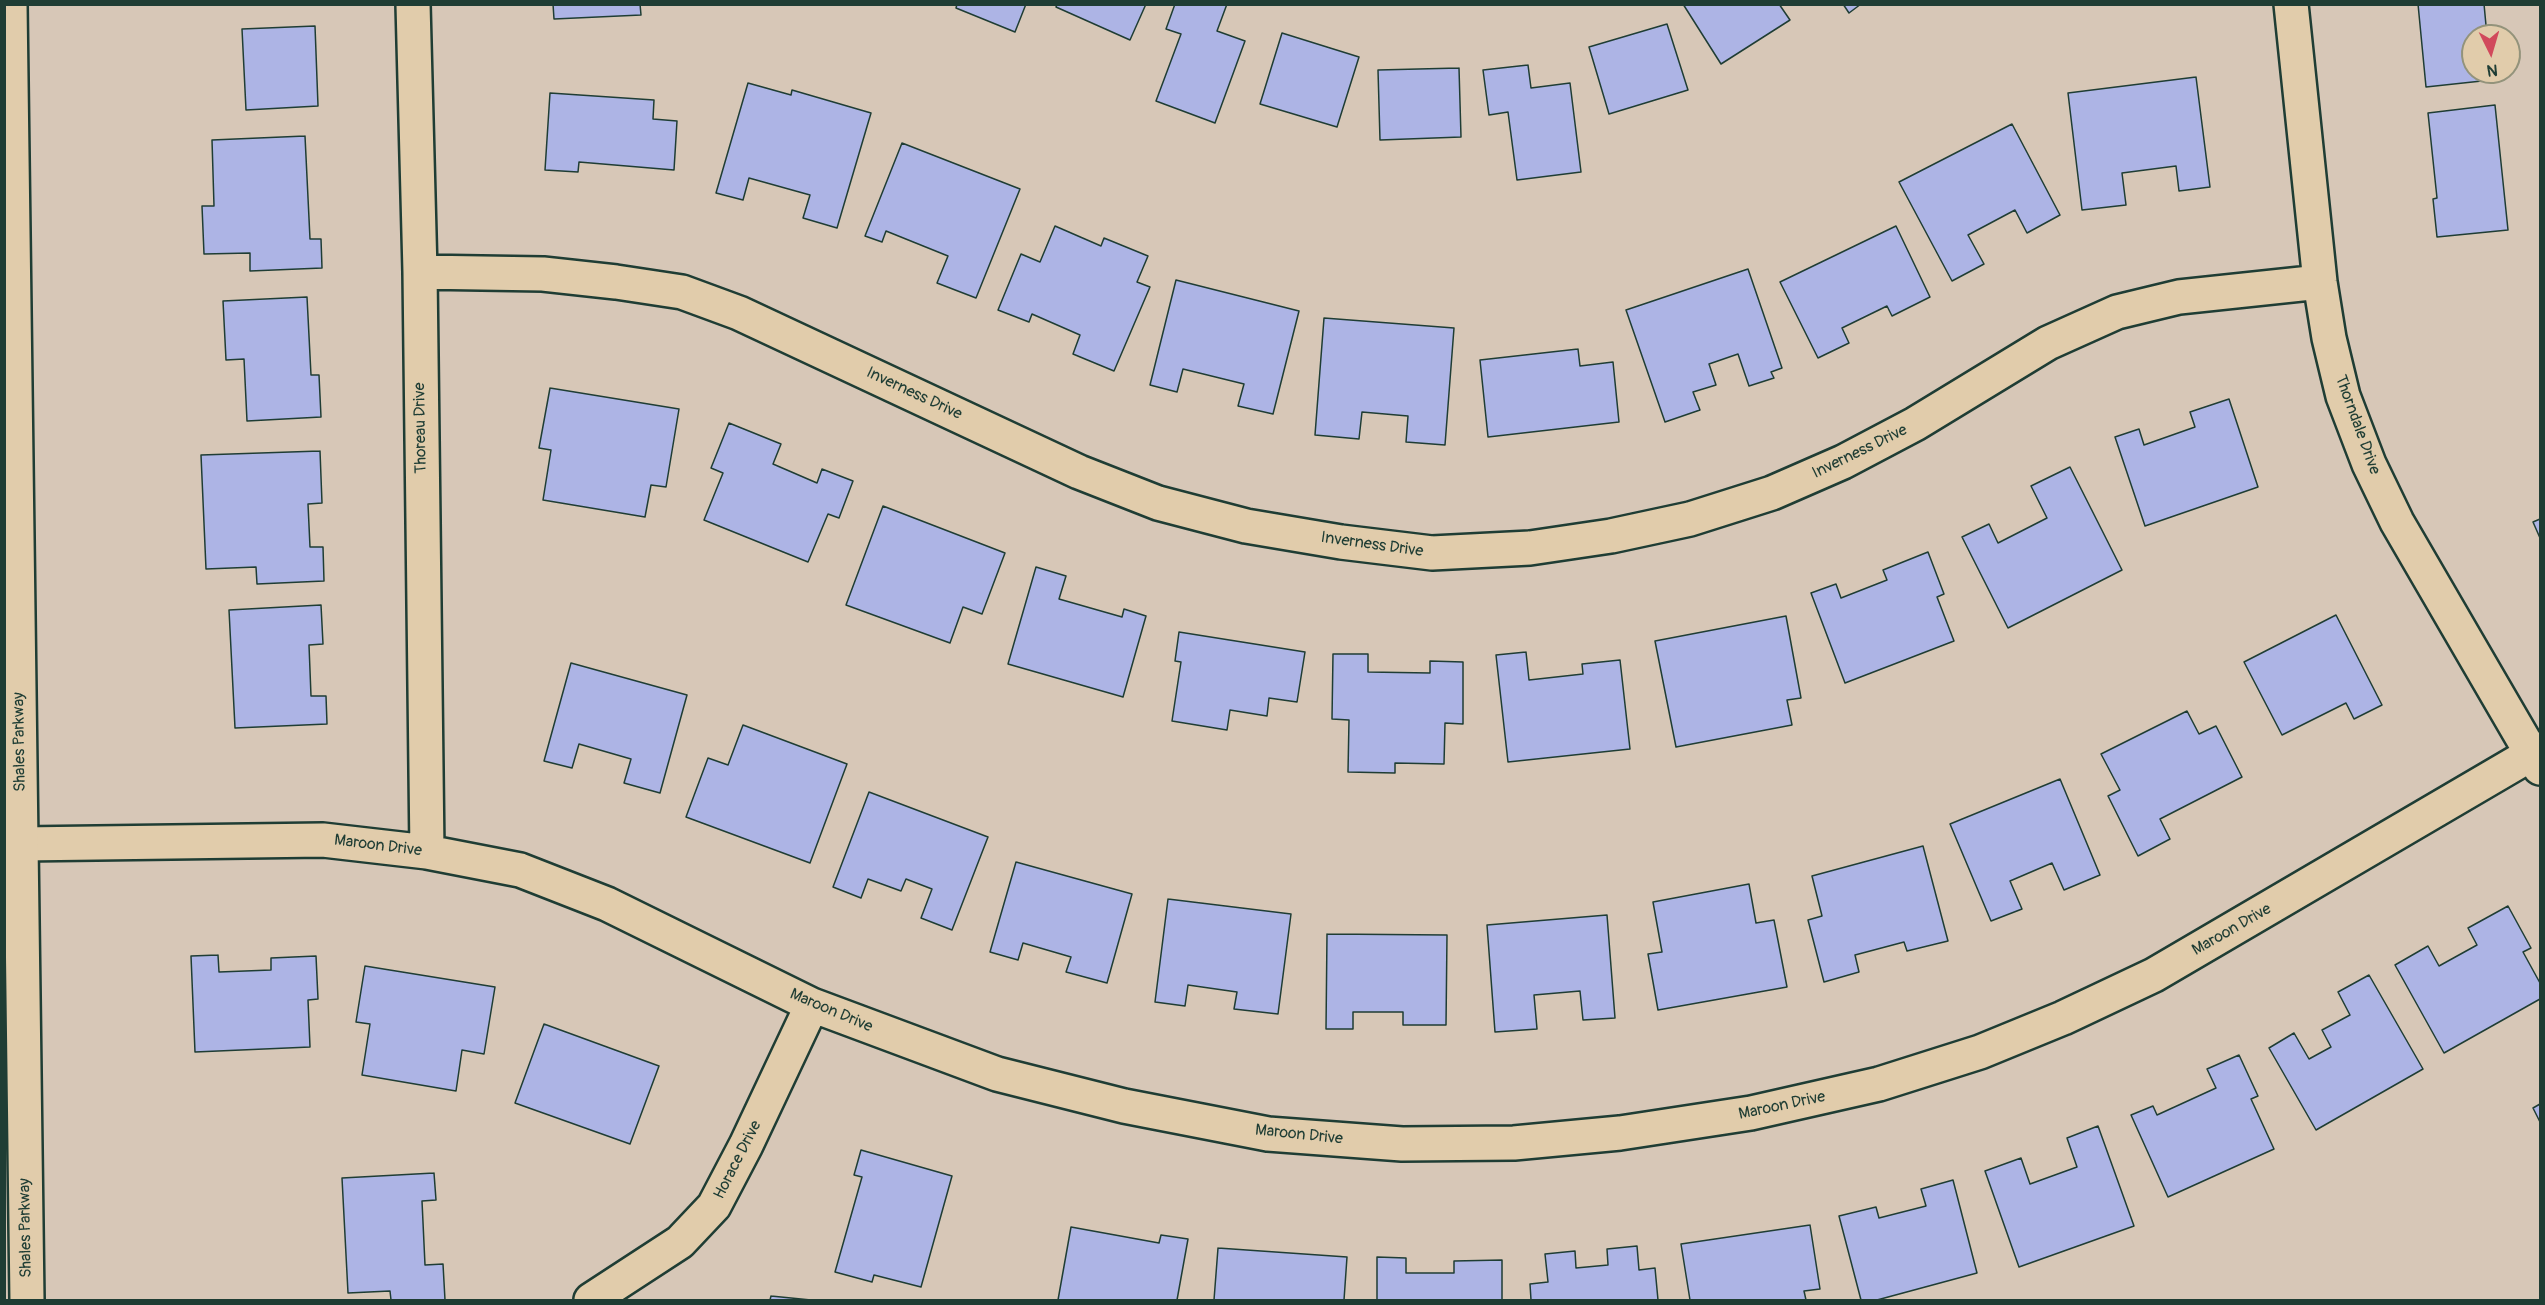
<!DOCTYPE html>
<html>
<head>
<meta charset="utf-8">
<style>
  body { margin:0 }
  #map { position:relative; width:2545px; height:1305px; overflow:hidden; background:#d7c7b7; font-family:Pangolin,sans-serif }
  canvas { display:block }
  .frame { position:absolute; inset:0; border:6px solid #1f3d34; pointer-events:none }
  .north { position:absolute; left:2461px; top:24px; width:60px; height:60px; box-sizing:border-box; background:#e1ccab; border:2px solid #93937b; border-radius:50%; rotate:175deg; font-size:16px; font-weight:700; line-height:24px; text-align:center; color:#1f3d34 }
  .north::after { content:''; display:block; margin:auto; width:21px; height:27px; background:#d1495b; clip-path:polygon(50% 0,100% 100%,50% 72%,0 100%) }
</style>
</head>
<body>
<div id="map">
<canvas width="2545" height="1305"></canvas>
<div class="frame"></div>
<div class="north">N</div>
</div>
<script>
const g = document.querySelector('canvas').getContext('2d');
g.lineJoin = 'round';
function paint(path, color) { g.fillStyle = color; g.fill(path, 'evenodd'); }
const shape = rows => new Path2D(rows.map(r => 'M' + r).join(''));
function strokePath(path, color, width, dash) { g.strokeStyle = color; g.lineWidth = width; g.lineCap = dash ? 'butt' : 'round'; g.setLineDash(dash || []); g.stroke(path); }
function label(font, color, halo, rows, align = 'center') {
  g.font = font + ' Pangolin,sans-serif'; g.lineWidth = 4.5; g.setLineDash([]); g.textBaseline = 'middle'; g.strokeStyle = halo; g.fillStyle = color; for (const [text, x, y, turn = 0] of rows) {
    g.save(); g.translate(x, y); g.rotate((+turn || 0) * Math.PI / 180); g.textAlign = isNaN(turn) ? turn : align; if (halo) g.strokeText(text, 0, 0); g.fillText(text, 0, 0); g.restore();
  }
}
const building = shape([
  [553,4,640,4,641,15,554,19,553,4],
  [957,4,1026,4,1015,32,956,8,957,4],
  [1057,4,1146,4,1130,40,1056,7,1057,4],
  [1175,4,1227,4,1217,31,1245,41,1215,123,1156,101,1181,34,1166,29,1175,4],
  [1683,4,1779,4,1790,20,1721,64,1683,4],
  [1843,4,1861,4,1849,13,1843,4],
  [2418,4,2484,4,2487,36,2473,36,2473,72,2490,72,2491,80,2426,87,2418,4],
  [1667,24,1688,90,1609,114,1589,47,1667,24],
  [315,26,318,106,246,110,242,29,315,26],
  [1282,33,1359,57,1337,127,1260,104,1282,33],
  [1528,65,1531,88,1570,83,1581,172,1517,180,1508,112,1489,115,1483,70,1528,65],
  [1459,68,1461,137,1380,140,1378,70,1459,68],
  [2196,77,2210,187,2179,191,2176,166,2122,173,2126,205,2082,210,2068,93,2196,77],
  [748,83,791,95,792,90,871,113,837,228,803,218,810,195,749,178,743,200,716,193,748,83],
  [550,93,654,100,653,119,677,121,674,170,579,162,578,172,545,170,550,93],
  [2495,105,2508,230,2437,237,2433,199,2437,198,2428,113,2495,105],
  [2012,124,2060,215,2027,233,2015,210,1968,235,1984,264,1952,281,1899,182,2012,124],
  [305,136,310,239,321,239,322,268,250,271,250,253,204,254,202,206,214,206,212,140,305,136],
  [902,143,1020,189,976,298,937,283,948,256,886,231,882,242,865,236,902,143],
  [1055,226,1101,246,1104,238,1148,256,1137,282,1150,287,1114,371,1073,354,1080,335,1032,314,1029,322,998,310,1021,254,1040,262,1055,226],
  [1896,226,1930,297,1892,316,1887,306,1842,328,1849,343,1818,358,1780,282,1896,226],
  [1748,269,1782,368,1771,372,1774,378,1749,386,1738,354,1709,364,1716,385,1693,392,1700,410,1665,422,1626,310,1748,269],
  [1176,280,1299,311,1273,414,1238,406,1244,384,1183,369,1177,392,1150,385,1176,280],
  [307,297,311,375,319,375,321,417,247,421,244,359,226,360,223,301,307,297],
  [1324,318,1454,328,1445,445,1406,442,1408,416,1362,412,1359,439,1315,435,1324,318],
  [1578,349,1580,366,1613,362,1619,422,1488,437,1480,360,1578,349],
  [550,388,679,409,666,487,651,485,645,517,543,500,551,450,539,448,550,388],
  [2229,399,2258,487,2145,526,2115,437,2139,429,2144,445,2195,427,2190,412,2229,399],
  [729,423,781,444,773,464,817,483,822,469,853,481,839,518,828,514,808,562,704,520,723,473,711,468,729,423],
  [320,451,322,503,308,504,310,547,323,547,324,581,257,584,256,567,206,569,201,455,320,451],
  [2070,467,2122,570,2008,628,1962,537,1989,524,1998,543,2047,518,2031,486,2070,467],
  [883,506,1005,553,982,614,963,607,950,643,846,605,883,506],
  [2540,519,2540,538,2533,522,2540,519],
  [1928,552,1944,594,1937,597,1954,641,1845,683,1811,593,1836,584,1841,598,1887,580,1883,570,1928,552],
  [1036,567,1066,576,1059,599,1122,617,1124,609,1146,616,1123,697,1008,664,1036,567],
  [321,605,323,644,309,645,311,696,326,696,327,724,235,728,229,610,321,605],
  [2336,615,2382,705,2354,719,2346,703,2282,735,2244,662,2336,615],
  [1786,616,1801,698,1787,700,1792,725,1676,747,1655,641,1786,616],
  [1179,632,1305,652,1297,702,1269,698,1267,716,1230,710,1227,730,1172,721,1181,662,1175,661,1179,632],
  [1526,652,1529,680,1583,674,1582,664,1620,660,1630,749,1508,762,1496,655,1526,652],
  [1333,654,1368,654,1368,672,1430,673,1430,661,1463,662,1463,724,1445,723,1444,764,1395,763,1395,773,1348,772,1349,720,1332,719,1333,654],
  [571,663,687,695,660,793,624,783,631,759,579,744,572,768,544,761,571,663],
  [2187,711,2199,734,2216,726,2242,777,2160,819,2170,839,2138,856,2108,796,2120,790,2101,754,2187,711],
  [743,725,847,764,810,863,686,817,708,758,728,765,743,725],
  [2060,779,2100,875,2064,890,2052,863,2010,881,2022,909,1991,921,1950,824,2060,779],
  [869,792,988,837,952,930,921,918,932,889,906,879,901,891,868,879,861,898,833,887,869,792],
  [1923,846,1948,941,1907,951,1904,942,1855,955,1859,972,1824,982,1808,920,1822,916,1812,876,1923,846],
  [1016,862,1132,894,1107,983,1066,972,1071,957,1023,943,1018,960,990,952,1016,862],
  [1749,884,1756,923,1774,920,1787,987,1658,1010,1648,954,1662,952,1653,902,1749,884],
  [1168,899,1291,914,1278,1014,1234,1009,1237,992,1188,985,1185,1006,1155,1002,1168,899],
  [2508,906,2531,948,2523,952,2540,983,2540,999,2444,1053,2395,965,2428,946,2439,966,2477,945,2468,928,2508,906],
  [1607,915,1615,1018,1583,1020,1580,991,1534,995,1537,1029,1495,1032,1487,925,1607,915],
  [1327,934,1447,935,1446,1025,1403,1025,1403,1012,1353,1012,1353,1029,1326,1029,1327,934],
  [218,955,219,972,271,970,271,958,316,956,318,999,308,1000,310,1047,195,1052,191,956,218,955],
  [365,966,495,987,484,1054,462,1050,456,1091,362,1075,370,1024,356,1022,365,966],
  [2369,975,2423,1069,2316,1130,2269,1048,2294,1033,2309,1059,2331,1047,2322,1030,2350,1015,2338,992,2369,975],
  [544,1024,659,1066,630,1144,515,1103,544,1024],
  [2239,1055,2258,1096,2251,1099,2274,1149,2168,1197,2131,1115,2153,1106,2157,1115,2216,1088,2207,1069,2239,1055],
  [2540,1104,2540,1122,2533,1108,2540,1104],
  [2098,1126,2134,1226,2019,1267,1985,1171,2021,1158,2030,1184,2077,1167,2067,1138,2098,1126],
  [861,1150,952,1176,921,1287,874,1275,872,1282,835,1272,862,1177,854,1175,861,1150],
  [434,1173,436,1200,422,1201,425,1265,443,1264,445,1300,391,1300,390,1291,348,1293,342,1178,434,1173],
  [1953,1180,1977,1273,1877,1300,1861,1300,1839,1216,1876,1207,1879,1218,1926,1206,1921,1189,1953,1180],
  [1810,1225,1820,1289,1804,1291,1806,1300,1690,1300,1681,1244,1810,1225],
  [1071,1227,1159,1243,1161,1235,1188,1239,1177,1300,1058,1300,1071,1227],
  [1637,1246,1639,1270,1655,1268,1658,1300,1531,1300,1530,1284,1548,1282,1545,1254,1575,1251,1576,1268,1608,1265,1607,1249,1637,1246],
  [1218,1248,1347,1257,1344,1300,1214,1300,1218,1248],
  [1377,1257,1406,1258,1406,1273,1454,1273,1454,1261,1502,1260,1502,1300,1377,1300,1377,1257],
  [771,1296,811,1300,770,1300,771,1296]
]);
paint(building, '#adb4e5');
strokePath(building, '#1f3d34', 1.5);
const minor = shape([
  [413,4,420,272,427,852],
  [2291,4,2320,282,2329,338,2343,396,2369,464,2397,522,2540,768],
  [420,272,543,274,616,282,682,292,739,313,1079,472,1158,503,1246,526,1341,542,1432,553,1530,548,1611,536,1690,519,1772,493,1843,462,1915,424,2048,343,2117,312,2179,297,2320,282],
  [21,844,323,840,427,852,520,870,607,904,812,1005,997,1074,1124,1106,1268,1134,1402,1144,1514,1143,1620,1133,1751,1113,1879,1084,1980,1052,2063,1018,2154,975,2540,749],
  [591,1300,680,1242,714,1206,746,1145,812,1005]
]);
const tertiary = shape([
  [10,4,27,1300]
]);
strokePath(minor, '#1f3d34', 38);
strokePath(tertiary, '#1f3d34', 38);
strokePath(minor, '#e1ccab', 33);
strokePath(tertiary, '#e1ccab', 33);
label('16px', '#1f3d34', '#e1ccab', [
  ["Inverness Drive",914,394,25],
  ["Thorndale Drive",2357,425,70],
  ["Thoreau Drive",421,428,-91],
  ["Inverness Drive",1860,452,-26],
  ["Inverness Drive",1372,545,8],
  ["Shales Parkway",20,742,-91],
  ["Maroon Drive",378,846,7],
  ["Maroon Drive",2232,930,-30],
  ["Maroon Drive",831,1011,23],
  ["Maroon Drive",1782,1106,-12],
  ["Maroon Drive",1299,1135,6],
  ["Horace Drive",738,1160,-63],
  ["Shales Parkway",26,1228,-91]
]);
</script>
</body>
</html>
